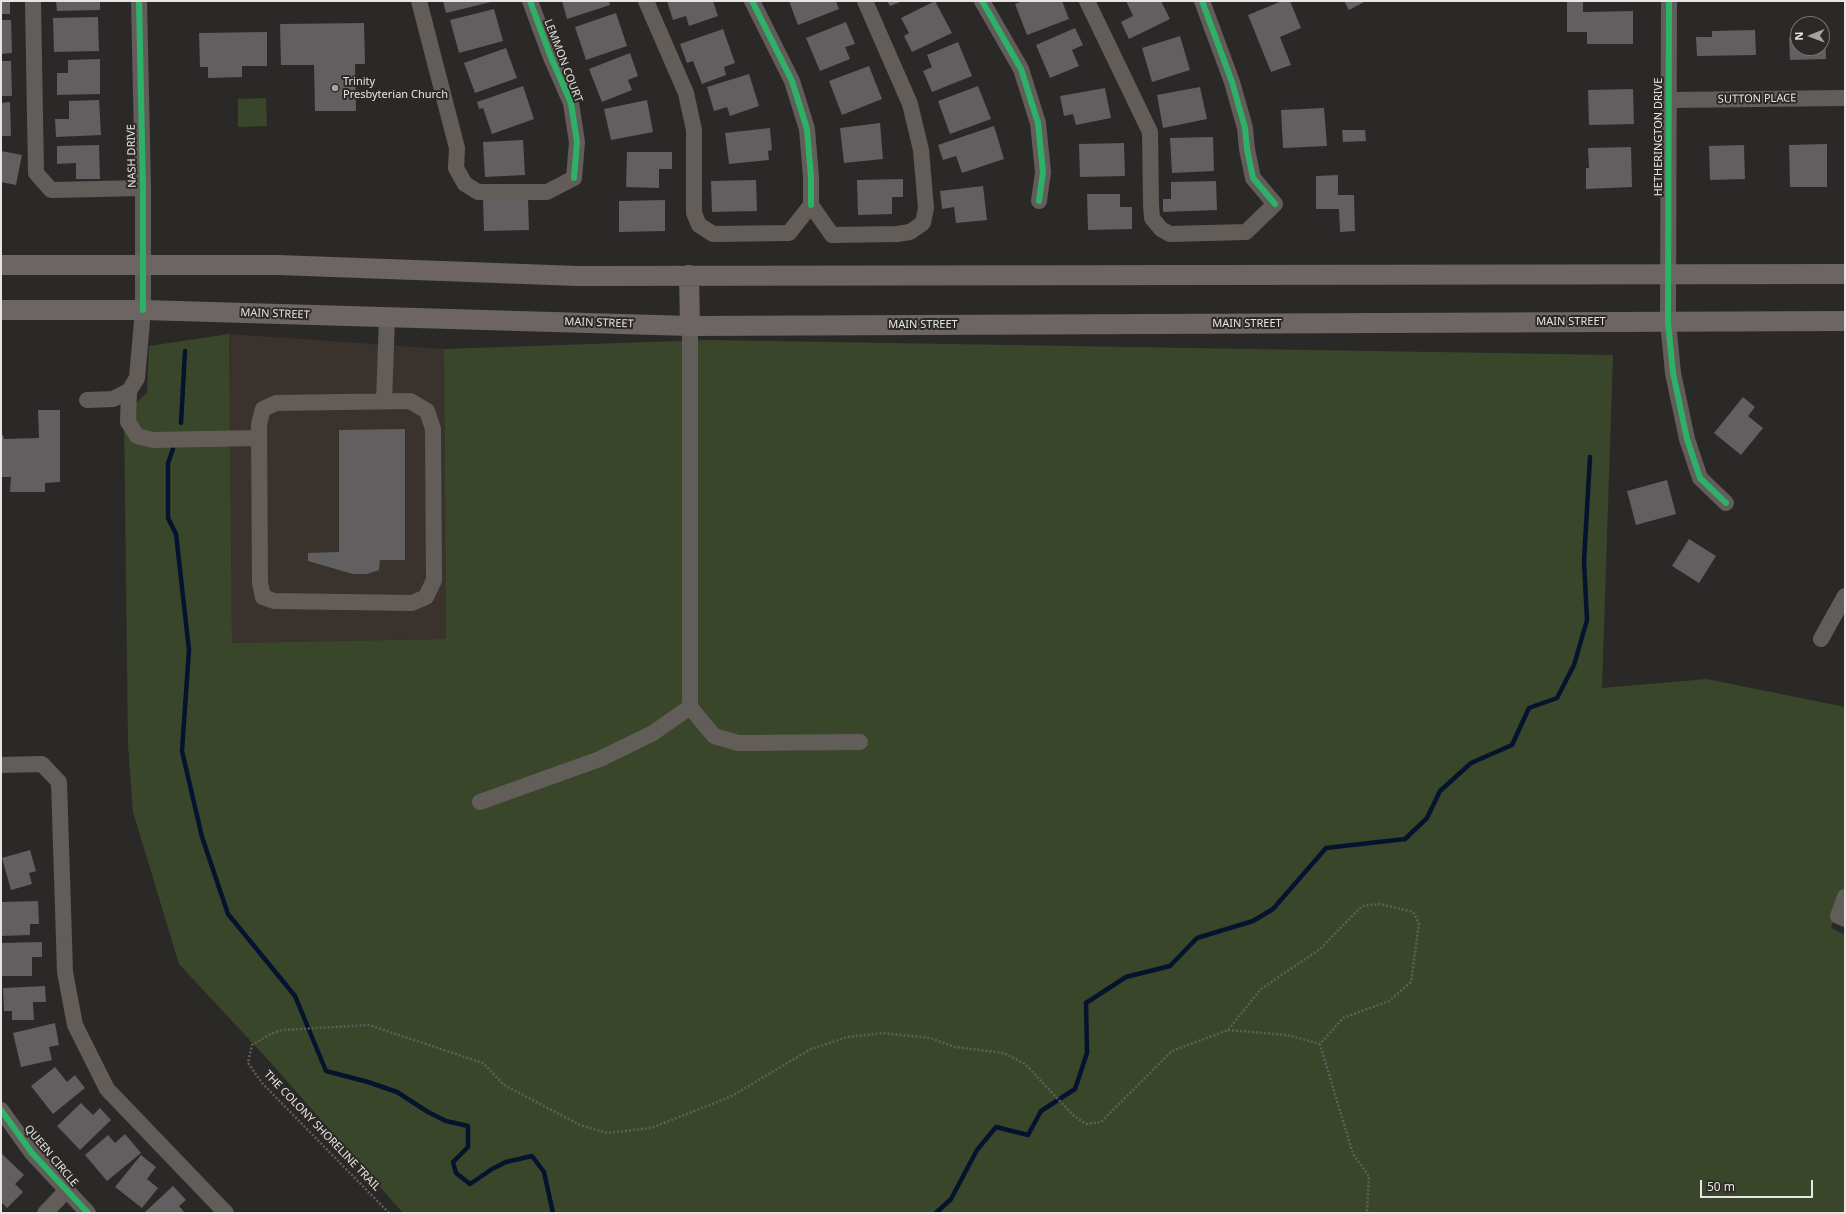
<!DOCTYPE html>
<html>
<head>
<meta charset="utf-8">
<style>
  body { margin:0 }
  #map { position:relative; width:1846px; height:1214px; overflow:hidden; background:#2b2927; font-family:"Noto Sans",sans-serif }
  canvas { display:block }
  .frame { position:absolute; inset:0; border:2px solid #e7e5e3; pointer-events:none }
  .north { position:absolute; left:1790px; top:16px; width:40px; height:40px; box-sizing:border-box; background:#2c2926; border:1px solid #777472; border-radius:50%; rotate:269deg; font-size:11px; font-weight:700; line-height:16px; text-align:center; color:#e7e5e3 }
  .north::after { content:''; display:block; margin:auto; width:14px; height:18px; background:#a5a3a1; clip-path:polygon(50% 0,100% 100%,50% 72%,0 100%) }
  .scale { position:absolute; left:1700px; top:1180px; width:113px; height:18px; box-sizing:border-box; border:2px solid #e7e5e3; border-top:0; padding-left:5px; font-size:12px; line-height:14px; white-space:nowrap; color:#e7e5e3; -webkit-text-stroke:3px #2c2926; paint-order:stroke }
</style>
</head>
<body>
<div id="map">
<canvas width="1846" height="1214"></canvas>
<div class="frame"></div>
<div class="north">N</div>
<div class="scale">50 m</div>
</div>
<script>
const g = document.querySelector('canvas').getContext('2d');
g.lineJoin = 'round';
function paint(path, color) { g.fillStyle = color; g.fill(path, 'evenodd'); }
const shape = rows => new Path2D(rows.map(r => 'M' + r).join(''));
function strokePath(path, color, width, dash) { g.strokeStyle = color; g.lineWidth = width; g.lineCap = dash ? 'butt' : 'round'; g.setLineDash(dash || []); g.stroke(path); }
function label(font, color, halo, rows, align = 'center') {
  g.font = font + ' "Noto Sans",sans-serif'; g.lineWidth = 4; g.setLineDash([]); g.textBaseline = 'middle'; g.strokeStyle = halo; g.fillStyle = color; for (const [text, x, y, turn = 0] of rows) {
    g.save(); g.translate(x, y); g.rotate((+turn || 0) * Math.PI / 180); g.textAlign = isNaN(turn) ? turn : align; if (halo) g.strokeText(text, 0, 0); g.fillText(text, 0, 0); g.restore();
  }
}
paint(shape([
  [229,334,444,349,446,639,232,643]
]), '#3a332d');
paint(shape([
  [266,98,267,126,238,127,238,99],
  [229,334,232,643,446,639,444,349,709,340,1613,355,1602,688,1707,679,1845,707,1845,887,1831,928,1845,935,1845,1213,403,1213,272,1064,179,964,133,812,128,745,124,414,147,393,149,346]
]), '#3a462a');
strokePath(shape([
  [181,423,185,351],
  [173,449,168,463,168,518,176,534,189,650,182,751,202,837,228,914,295,996,326,1071,368,1082,397,1092,428,1112,446,1121,468,1126,468,1147,453,1162,456,1173,470,1184,492,1169,506,1162,532,1156,544,1172,553,1213],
  [936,1213,951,1199,977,1150,996,1127,1028,1135,1041,1111,1075,1089,1087,1053,1086,1003,1126,977,1170,966,1197,938,1253,921,1273,909,1326,848,1405,839,1427,818,1440,791,1471,763,1512,745,1529,708,1557,698,1574,665,1587,620,1584,561,1590,457]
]), '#04142e', 4.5);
paint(shape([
  [1,1,10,1,10,14,1,14],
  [56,1,100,1,100,10,57,11],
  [443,1,491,1,491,2,446,13],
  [562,1,609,1,610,5,567,19],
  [667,1,713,1,718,16,689,26,686,16,673,20],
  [789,1,836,1,839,9,798,25],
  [887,1,903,1,890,6],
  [935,1,952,33,912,52,904,36,909,33,901,18],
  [1023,1,1062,1,1069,19,1027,35,1015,4],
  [1126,1,1161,1,1170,19,1129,39,1121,22,1133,16],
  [1282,1,1290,1,1301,28,1280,37,1291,65,1271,72,1248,15],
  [1344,1,1366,1,1349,10],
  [1567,1,1583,1,1583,12,1633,11,1633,44,1587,44,1587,32,1567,32],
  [494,9,503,41,459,53,450,20],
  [616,13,627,46,586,60,575,27],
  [98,17,99,51,54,52,53,18],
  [1,20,11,20,12,53,1,54],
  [846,22,855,44,845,47,850,59,820,71,806,38],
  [1825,22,1826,59,1790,60,1789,37,1798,37,1798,48,1822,48,1822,24,1808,24,1808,23],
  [364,23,365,64,355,64,356,111,315,111,314,65,281,65,280,24],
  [1075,28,1083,45,1072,50,1079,66,1050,78,1036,45],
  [723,29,735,63,724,67,726,75,702,84,693,61,687,63,680,44],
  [1755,30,1756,55,1697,56,1696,37,1712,37,1712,31],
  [267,32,267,66,242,66,242,77,208,78,208,67,200,67,199,33],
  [1180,36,1190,70,1152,82,1142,48],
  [958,42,972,76,932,92,923,71,932,67,927,55],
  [506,48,517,78,475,93,464,63],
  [630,53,638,76,628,80,632,90,602,102,589,69],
  [100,59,100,94,57,95,57,73,68,73,68,60],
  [1,61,11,61,12,96,1,96],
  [869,66,882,99,842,115,829,81],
  [749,74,759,106,730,116,727,107,714,111,707,87],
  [523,86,534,119,492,134,483,108,479,109,477,102],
  [978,86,991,119,950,134,938,101],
  [1200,87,1207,119,1163,128,1157,95],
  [1105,88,1111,118,1076,125,1073,114,1064,116,1060,96],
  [1633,89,1634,124,1589,125,1588,90],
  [99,100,101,135,56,137,55,119,69,119,69,101],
  [647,100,653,132,611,140,604,109],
  [10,102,11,136,1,136,1,103],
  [1324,108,1327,146,1283,148,1281,110],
  [880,123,883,159,844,163,840,128],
  [994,126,1004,159,962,173,956,156,943,160,938,145],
  [770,128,772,150,768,151,769,160,729,164,725,133],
  [1342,130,1365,130,1366,141,1343,142],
  [1213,137,1214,171,1172,173,1170,138],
  [523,140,525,175,485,177,483,142],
  [1124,143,1125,176,1080,177,1079,144],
  [1827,144,1827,187,1790,187,1789,145],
  [99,145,100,179,76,179,76,163,57,164,57,146],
  [1744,145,1745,179,1710,180,1709,146],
  [1631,147,1632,187,1586,189,1586,168,1589,168,1588,148],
  [1,151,22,155,16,185,1,182],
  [627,152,672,152,672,169,659,169,659,188,626,187],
  [1338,175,1338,195,1354,195,1355,231,1340,232,1339,209,1316,209,1316,176],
  [903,179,903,197,892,197,892,214,858,215,857,180],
  [756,180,757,211,712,212,711,181],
  [1216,181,1217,210,1163,212,1163,199,1171,199,1171,182],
  [983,186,987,220,956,223,954,207,942,209,940,191],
  [1087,194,1120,194,1120,207,1132,207,1132,229,1088,230],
  [528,198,529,230,484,231,483,199],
  [665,200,665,231,619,232,619,201],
  [1743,397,1755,407,1748,416,1763,428,1741,455,1714,433],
  [38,410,60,410,60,482,45,483,45,492,10,492,11,477,1,477,1,435,3,435,4,439,39,438],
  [405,429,405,560,380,560,379,570,367,574,353,574,308,561,308,553,339,552,339,430],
  [1667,480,1676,514,1636,525,1627,491],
  [1689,539,1716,556,1699,583,1672,566],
  [30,850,36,871,29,873,32,884,11,890,2,858],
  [38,901,39,924,30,924,30,935,1,936,1,902],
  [42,942,42,957,32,957,32,976,1,976,1,943],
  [45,986,46,1002,33,1002,34,1020,12,1020,12,1011,4,1011,3,988],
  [55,1023,59,1045,49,1047,52,1060,21,1067,13,1033],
  [55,1067,67,1082,75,1075,85,1088,53,1114,31,1086],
  [81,1103,93,1115,100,1108,111,1120,80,1150,57,1126],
  [125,1134,141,1153,107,1181,85,1155,108,1135,115,1143],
  [1,1153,24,1175,15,1184,23,1192,7,1208,1,1202],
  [141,1155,156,1167,147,1179,158,1188,142,1208,115,1187],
  [173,1186,186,1200,179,1206,185,1213,144,1213]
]), '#615f5f');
strokePath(shape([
  [1228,1030,1287,1035,1320,1044],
  [389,1213,262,1083,248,1063,252,1045,269,1035,282,1030,369,1025,483,1063,504,1085,580,1125,607,1133,651,1128,730,1097,811,1049,848,1037,883,1033,930,1038,955,1047,1004,1053,1025,1064,1074,1116,1086,1124,1101,1122,1172,1051,1228,1030,1261,989,1320,949,1362,906,1380,904,1413,912,1419,923,1411,982,1389,1001,1343,1018,1320,1044,1353,1154,1369,1176,1367,1213]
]), '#615d5b', 2.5, [2, 2]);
strokePath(shape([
  [33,1,36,173,51,190,143,188],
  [419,1,457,148,456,168,465,184,478,192,547,192,574,178,577,142,571,103,550,55,530,1],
  [646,1,686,93,694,130,694,213,699,225,713,234,789,233,811,205],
  [752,1,792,81,807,129,811,177,811,205],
  [982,1,1021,69,1038,123,1043,172,1039,201],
  [1087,1,1150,132,1151,205,1152,218,1161,229,1170,234,1246,232,1275,204,1253,178,1247,149,1245,128,1232,82,1202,1],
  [1669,1,1668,322,1673,373,1687,439,1700,478,1726,503],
  [1670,100,1845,98],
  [811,205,832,235,897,234,910,232,923,223,926,208,921,150,910,104,865,1],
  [129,391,128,422,137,436,153,440,259,438],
  [87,400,113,399,129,391,137,378,143,310,143,188,139,1],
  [384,401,387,318],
  [410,401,427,411,433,429,434,580,426,597,412,603,274,601,263,597,260,583,259,424,263,409,276,403,410,401],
  [1821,639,1845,596],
  [690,707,714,736,738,743,860,742],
  [1,765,42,764,59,782,65,972,75,1025,107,1089,226,1213],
  [480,802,600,759,653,733,690,707,690,326],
  [1845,897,1838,916,1845,919],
  [1,1110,32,1153,88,1213],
  [45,1213,66,1191]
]), '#635d5a', 16);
strokePath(shape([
  [1,265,278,265,578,276,1845,274],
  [689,275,690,326],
  [1,310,143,310,690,326,1845,321]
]), '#6d6563', 20);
strokePath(shape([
  [139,1,143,188,143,310],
  [530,1,550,55,571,103,577,142,574,178],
  [752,1,792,81,807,129,811,177,811,205],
  [982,1,1021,69,1038,123,1043,172,1039,201],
  [1202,1,1232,82,1245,128,1247,149,1253,178,1275,204],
  [1669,1,1668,322,1673,373,1687,439,1700,478,1726,503],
  [1,1110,32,1153,88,1213]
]), '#2db169', 6);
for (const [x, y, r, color] of [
  [335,88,4,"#a5a3a1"]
]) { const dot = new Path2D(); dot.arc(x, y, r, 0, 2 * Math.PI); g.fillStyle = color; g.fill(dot); strokePath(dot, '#2c2926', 1.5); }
label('11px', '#e7e5e3', '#2c2926', [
  ["LEMMON COURT",563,61,69],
  ["SUTTON PLACE",1757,99,-1],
  ["HETHERINGTON DRIVE",1659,137,-90],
  ["NASH DRIVE",132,156,-91],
  ["MAIN STREET",275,314,2],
  ["MAIN STREET",1571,322],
  ["MAIN STREET",599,323,2],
  ["MAIN STREET",1247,324],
  ["MAIN STREET",923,325],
  ["THE COLONY SHORELINE TRAIL",322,1131,46],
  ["QUEEN CIRCLE",51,1156,50]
]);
label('11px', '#e7e5e3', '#2c2926', [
  ["Trinity",343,82],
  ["Presbyterian Church",343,95]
], 'left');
</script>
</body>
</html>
